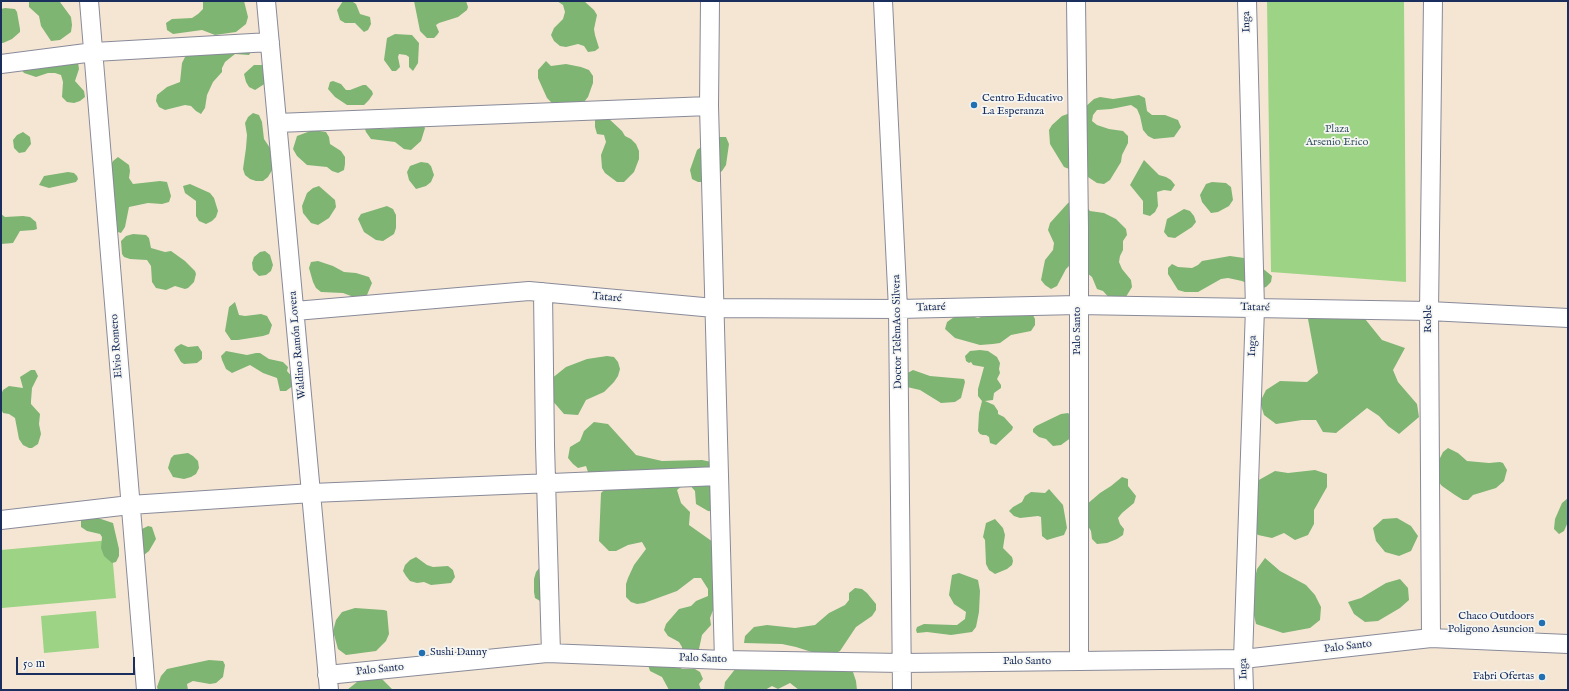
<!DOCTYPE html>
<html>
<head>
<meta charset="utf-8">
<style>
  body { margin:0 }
  #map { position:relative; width:1569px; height:691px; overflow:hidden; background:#f5e6d4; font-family:"IM FELL English",serif }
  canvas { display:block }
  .frame { position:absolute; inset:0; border:2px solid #1b2f5e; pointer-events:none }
  .scale { position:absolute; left:16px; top:657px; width:119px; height:18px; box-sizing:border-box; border:2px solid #1b2f5e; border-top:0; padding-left:5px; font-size:12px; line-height:14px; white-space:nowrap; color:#1b2f5e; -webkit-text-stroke:3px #f6f6f2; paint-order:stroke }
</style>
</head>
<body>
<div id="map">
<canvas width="1569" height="691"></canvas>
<div class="frame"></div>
<div class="scale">50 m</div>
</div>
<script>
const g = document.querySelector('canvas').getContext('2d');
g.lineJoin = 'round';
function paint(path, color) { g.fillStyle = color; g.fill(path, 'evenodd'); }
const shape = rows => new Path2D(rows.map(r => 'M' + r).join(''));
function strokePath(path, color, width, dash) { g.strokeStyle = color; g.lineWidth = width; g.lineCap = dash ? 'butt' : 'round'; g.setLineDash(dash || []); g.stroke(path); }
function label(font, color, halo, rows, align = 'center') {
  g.font = font + ' "IM FELL English",serif'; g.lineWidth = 3.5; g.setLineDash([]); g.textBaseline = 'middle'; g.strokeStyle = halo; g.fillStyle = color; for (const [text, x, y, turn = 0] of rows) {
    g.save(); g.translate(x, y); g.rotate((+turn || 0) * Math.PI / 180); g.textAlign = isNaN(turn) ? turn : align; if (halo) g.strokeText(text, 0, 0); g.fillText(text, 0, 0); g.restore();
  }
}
paint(shape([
  [1267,1,1404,1,1406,282,1271,272],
  [111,540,116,598,2,608,1,550],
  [96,611,99,648,44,653,41,616]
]), '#9dd384');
paint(shape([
  [29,1,57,1,60,2,71,17,72,25,71,32,60,40,51,41,41,26,39,16,29,7],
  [203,1,244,1,248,17,246,24,236,32,215,35,202,30,173,34,167,30,166,23,172,19,192,18,198,14,203,9],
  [343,1,353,2,356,4,360,14,370,17,371,24,368,30,364,32,355,23,345,23,340,20,337,10],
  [414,1,466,1,468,7,467,10,458,17,439,23,436,25,439,32,437,35,434,38,427,38,420,31],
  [557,1,584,1,594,10,597,15,594,29,595,35,599,48,595,51,588,52,584,46,578,44,566,47,560,46,554,41,551,35,554,28,563,19,565,12,563,5],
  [5,8,15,9,17,12,20,29,20,32,12,39,3,43,1,43,1,9],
  [395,34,412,35,419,43,418,63,413,71,409,67,409,57,406,55,399,54,398,57,400,67,396,71,392,71,384,60,387,38],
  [195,49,253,49,249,55,235,54,225,62,222,68,222,72,213,82,207,95,205,108,201,114,196,111,191,106,185,105,165,110,159,107,156,101,157,95,167,87,180,82,182,63,185,57],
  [546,61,551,66,566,64,581,67,589,70,593,76,593,83,588,97,584,102,552,103,547,98,538,78,538,70],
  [78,62,79,69,75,81,84,91,85,97,80,101,74,103,67,102,62,97,63,82,61,75,55,73,48,73,36,77,24,73,20,68],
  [254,65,262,65,266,70,266,83,255,90,249,87,246,82,244,74],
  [333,81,341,84,346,90,350,90,363,85,366,85,372,91,373,94,369,100,364,105,347,105,335,97,328,89,330,82],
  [1139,95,1145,98,1147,111,1152,115,1165,115,1178,120,1181,127,1174,137,1154,139,1148,136,1143,130,1140,116,1137,109,1131,105,1111,109,1097,110,1093,115,1092,121,1097,125,1109,129,1123,131,1128,136,1128,143,1122,155,1121,162,1110,180,1104,184,1097,183,1085,175,1064,167,1050,144,1049,130,1052,125,1062,116,1084,108,1094,99,1100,97,1113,99],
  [253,113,259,115,262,122,264,139,272,151,275,165,268,177,263,181,256,181,250,179,245,175,243,169,246,148,247,135,245,123,248,117],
  [601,115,607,117,622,131,625,136,631,139,636,144,639,151,639,159,634,172,624,182,617,182,605,173,602,168,601,155,606,142,604,135,597,134,595,127,595,120],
  [423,125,425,128,421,141,411,150,404,149,395,142,371,139,366,132,365,129,368,127,385,129],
  [313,130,326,132,329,137,330,144,341,151,345,157,345,164,344,170,338,173,332,171,327,167,307,165,297,156,293,149,297,136],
  [23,132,30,137,31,144,25,152,19,153,14,148,13,140,17,135],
  [719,137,726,137,729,144,726,165,722,171,711,179,704,182,698,182,692,179,690,170,697,150,712,139],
  [118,157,129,165,130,171,129,178,133,184,160,181,167,182,171,196,169,202,162,204,148,203,129,207,125,227,121,233,115,231,110,167,113,161],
  [1144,160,1159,175,1166,177,1171,180,1175,185,1171,191,1164,190,1157,192,1158,206,1155,212,1150,216,1143,214,1143,201,1130,185],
  [421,162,428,163,431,166,434,175,431,182,426,186,416,189,409,180,407,172,410,166],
  [68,172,74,173,77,176,78,179,76,182,49,188,39,185,44,176],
  [1212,182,1226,183,1231,187,1233,200,1229,206,1218,212,1211,213,1202,202,1200,195,1206,184],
  [190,184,210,193,214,198,218,211,216,217,212,221,206,224,199,221,196,216,196,201,185,193,183,186],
  [319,186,335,200,336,207,329,218,318,225,311,223,303,213,302,206,307,193,313,188],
  [1074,200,1081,201,1090,211,1104,213,1116,219,1126,229,1127,235,1123,241,1123,250,1120,256,1119,262,1122,269,1131,280,1132,287,1124,300,1112,301,1103,291,1097,289,1092,277,1082,269,1071,264,1066,269,1057,286,1051,289,1045,285,1041,280,1045,260,1053,250,1054,243,1048,230,1050,223,1068,203],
  [387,206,393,209,396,215,396,228,394,234,383,241,376,240,364,232,358,219,361,214],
  [1184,209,1190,211,1194,216,1196,222,1192,227,1175,238,1168,237,1164,232,1167,219],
  [1,214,5,217,23,216,30,217,36,222,37,229,34,230,20,231,13,243,1,244],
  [133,234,146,235,149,238,151,248,165,252,171,251,185,261,195,271,196,274,194,282,188,288,185,289,175,286,166,290,156,288,152,282,151,266,147,260,130,259,124,257,122,254,121,241,126,236],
  [265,251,270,255,273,265,271,271,266,275,259,276,253,270,252,263,254,257,260,252],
  [1230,256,1244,258,1256,263,1272,276,1271,282,1266,287,1260,289,1242,281,1228,278,1221,279,1198,292,1185,292,1178,290,1168,274,1168,268,1172,264,1178,267,1192,268,1198,265,1202,261],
  [318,261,333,266,344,272,356,273,369,277,372,283,367,295,362,300,343,293,321,292,316,288,313,282,309,268,311,262],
  [235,302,239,315,245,316,261,314,267,316,272,325,269,334,263,336,238,340,231,340,225,331,229,307],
  [1318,309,1357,309,1382,340,1405,348,1393,370,1398,382,1417,404,1419,417,1399,434,1388,426,1379,416,1367,408,1336,433,1323,432,1316,420,1302,420,1276,424,1264,415,1260,402,1266,390,1280,381,1307,382,1318,373,1308,319],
  [1032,313,1035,319,1035,325,1031,331,1011,335,1000,343,993,344,980,345,955,338,945,329,947,322,957,315,964,314,978,318,989,314],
  [181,344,188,347,198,346,202,352,202,359,197,363,184,364,181,362,174,350,176,347],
  [226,351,247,355,256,353,260,353,269,359,283,362,288,367,287,371,296,381,294,385,286,391,280,391,277,378,263,373,250,365,232,373,226,369,222,360,221,356],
  [970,351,980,350,988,351,997,357,1000,363,999,369,1000,373,997,379,1001,385,1001,388,994,393,993,400,985,401,994,405,998,411,998,414,1004,417,1013,427,1012,430,996,445,990,443,989,437,986,435,983,435,980,434,978,431,979,413,982,401,978,396,978,389,984,367,973,365,971,362,969,363,966,361,965,356],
  [607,356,614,357,618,362,620,369,618,376,614,382,604,392,586,400,578,415,564,414,551,399,551,379,566,367,587,359],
  [31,370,35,370,38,376,32,388,31,401,31,404,40,414,39,424,41,434,38,444,32,448,29,448,23,445,19,439,15,418,9,414,3,413,1,409,1,395,3,390,9,386,23,388,20,377],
  [913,370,930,376,964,379,965,382,961,398,955,402,941,403,920,390,907,387,904,375],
  [1068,413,1072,417,1072,437,1061,445,1053,446,1046,439,1039,437,1033,432,1033,429,1036,426,1061,414],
  [594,422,608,424,636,455,662,461,702,460,716,463,721,512,708,511,696,504,695,491,687,482,677,490,681,503,690,512,689,525,713,542,720,592,710,618,711,625,702,635,699,649,692,660,682,655,682,647,679,642,668,636,664,630,666,624,679,609,691,606,696,601,708,596,708,589,701,578,694,578,677,591,644,603,637,604,631,602,626,597,626,584,628,578,634,565,646,549,642,542,628,545,616,551,609,551,599,541,601,493,606,488,588,472,586,466,578,468,573,464,568,458,570,447,580,441,584,431],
  [1448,448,1458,453,1467,461,1489,463,1500,462,1503,463,1507,470,1504,481,1496,488,1473,495,1468,500,1463,500,1455,495,1442,486,1437,480,1437,464,1443,452],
  [188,453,193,456,198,461,199,468,196,474,191,477,184,479,173,477,168,468,171,458,174,455],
  [1315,470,1327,474,1327,487,1314,510,1314,524,1308,535,1295,540,1284,533,1272,538,1258,535,1249,524,1257,481,1275,471,1288,473],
  [1122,477,1128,479,1128,486,1136,496,1134,503,1122,513,1118,518,1120,524,1124,529,1123,535,1117,539,1107,543,1097,544,1092,539,1091,531,1079,511,1100,493,1111,486],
  [1049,489,1063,505,1067,528,1064,535,1047,540,1042,536,1041,517,1038,516,1020,518,1014,516,1009,511,1013,507,1022,502,1025,496,1031,492,1045,493],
  [1568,498,1568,522,1564,531,1559,534,1554,529,1555,519,1562,503],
  [95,517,113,523,119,549,119,556,116,562,112,563,104,556,101,548,102,537,100,534,87,531,81,527,81,519],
  [1397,518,1411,526,1418,536,1411,551,1399,556,1385,552,1376,541,1373,528,1383,519],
  [995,519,1003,528,1005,535,1003,548,1012,557,1013,561,1012,565,1007,569,995,574,989,570,986,564,985,540,983,537,986,523],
  [148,526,152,527,156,539,149,551,144,555,140,556,138,531],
  [416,557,427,565,433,567,448,566,453,570,455,577,451,583,431,585,424,582,417,583,410,581,406,576,403,571,405,565,410,560],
  [1265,558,1280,571,1306,585,1315,595,1321,607,1320,620,1310,628,1283,633,1256,624,1253,611,1254,582,1257,569],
  [540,567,550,592,540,601,535,598,534,592,534,579,536,572],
  [959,573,978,580,980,591,979,612,976,627,972,632,951,635,927,632,917,633,916,630,917,627,924,624,954,625,957,625,965,619,966,612,954,604,949,595,952,575],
  [1400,579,1408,588,1409,600,1400,608,1378,621,1365,622,1354,614,1348,602,1361,598,1386,583],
  [855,588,862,589,867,593,876,604,876,610,872,616,856,627,840,651,834,654,821,655,796,647,782,644,744,643,745,636,754,627,767,625,795,628,815,625,829,613,845,605,849,600,849,593],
  [355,608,384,610,387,611,389,634,386,641,376,651,346,655,338,649,333,631,336,620,342,612],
  [209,660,223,661,225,665,223,677,216,683,210,684,193,681,187,684,188,690,158,690,157,687,161,676,167,669],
  [648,665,676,665,682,669,695,669,700,672,703,679,699,684,701,690,669,690,662,677,650,671],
  [736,668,763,670,852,669,856,681,857,690,799,690,790,683,778,689,772,686,765,690,724,690,725,682],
  [362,678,381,678,393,690,347,690]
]), '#7eb572');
const minor = shape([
  [89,1,146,690],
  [266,1,329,690],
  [710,1,709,106,724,660],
  [883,1,898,309,902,690],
  [1076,1,1079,228,1079,661],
  [1,64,94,52,270,42],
  [277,123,709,106],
  [543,292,545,445,551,653],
  [295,311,529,291,714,308,898,309,1078,305,1429,311,1568,318],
  [1,520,130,505,312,493,719,476],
  [1431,638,1429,311,1433,1],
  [327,675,547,653,724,660,902,663,1079,661,1243,659,1431,638,1568,644],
  [1244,690,1243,659,1255,308,1247,1]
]);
strokePath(minor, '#888a99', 20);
strokePath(minor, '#fff', 18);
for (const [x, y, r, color] of [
  [974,105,4,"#1f6fb2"],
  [1542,623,4,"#1f6fb2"],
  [422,653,4,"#1f6fb2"],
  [1542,677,4,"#1f6fb2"]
]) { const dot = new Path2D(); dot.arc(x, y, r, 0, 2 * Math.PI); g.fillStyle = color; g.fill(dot); strokePath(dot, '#f6f6f2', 1.5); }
label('11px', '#1b2f5e', '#f6f6f2', [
  ["Inga",1247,22,-91],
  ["Tataré",607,298,5],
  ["Tataré",931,308,-2],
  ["Tataré",1255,308,1],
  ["Roble",1429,319,-90],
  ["Palo Santo",1078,331,-90],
  ["Doctor TelèmAco Silvera",898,332,-91],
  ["Waldino Ramón Lovera",298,345,-95],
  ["Elvio Romero",117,346,-94],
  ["Inga",1253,346,-88],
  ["Palo Santo",1348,647,-7],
  ["Palo Santo",703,659,2],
  ["Palo Santo",1027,662],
  ["Inga",1244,669,-91],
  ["Palo Santo",380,670,-6]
]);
label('11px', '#1b2f5e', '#f6f6f2', [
  ["Centro Educativo",982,99],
  ["La Esperanza",982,112],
  ["Chaco Outdoors",1534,617,"right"],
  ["Poligono Asuncion",1534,630,"right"],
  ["Sushi Danny",430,653],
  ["Fabri Ofertas",1534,677,"right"]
], 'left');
label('11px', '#3c5868', '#f6f6f2', [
  ["Plaza",1337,130],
  ["Arsenio Erico",1337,143]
]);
</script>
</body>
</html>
